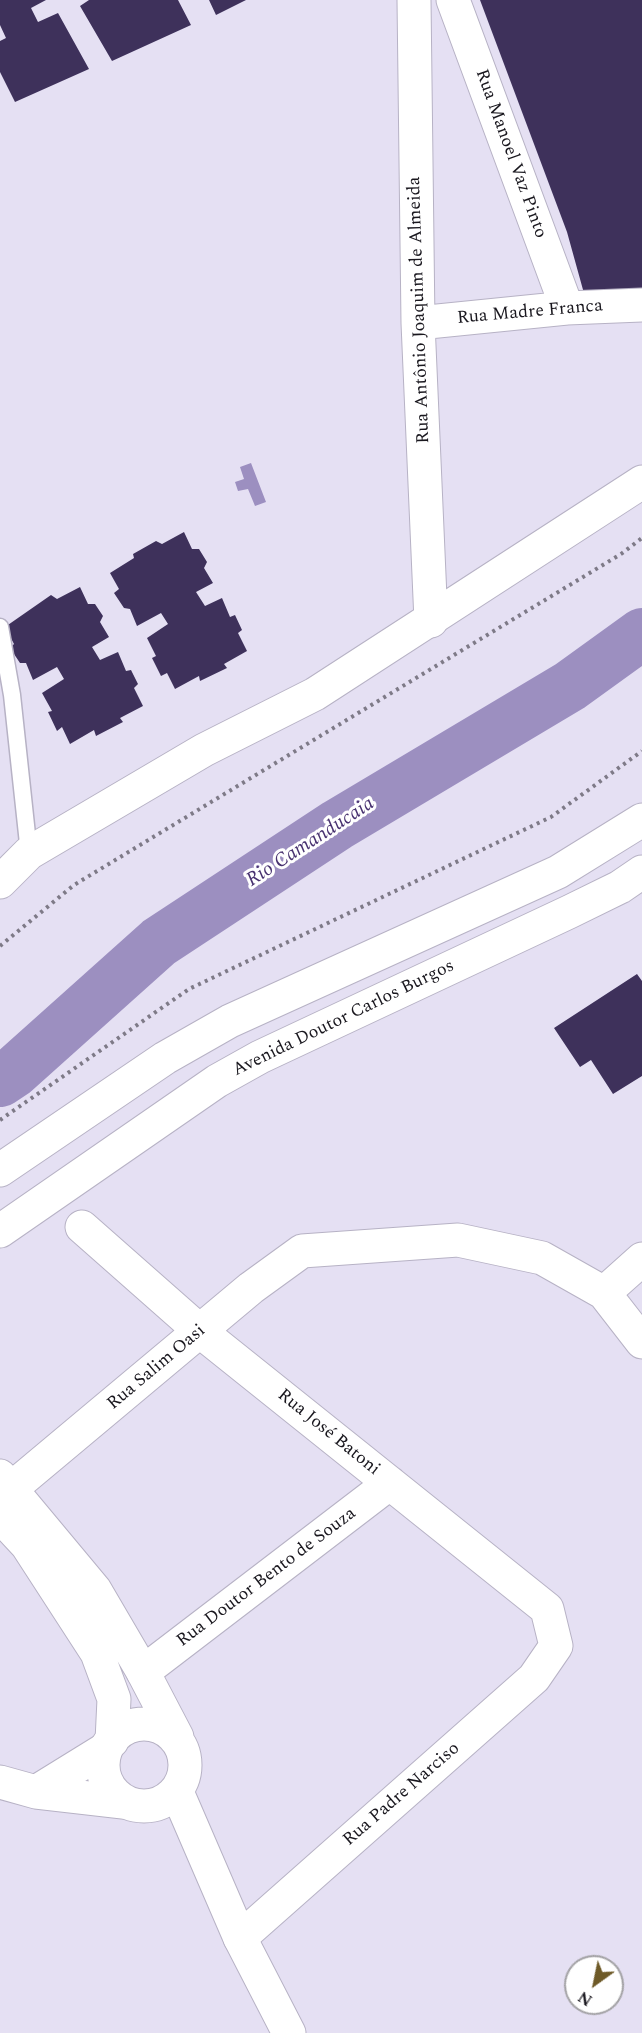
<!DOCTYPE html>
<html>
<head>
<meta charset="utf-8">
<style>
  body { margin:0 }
  #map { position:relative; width:642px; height:2033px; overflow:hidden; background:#e5e0f3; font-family:Spectral,serif }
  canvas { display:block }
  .north { position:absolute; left:564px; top:1955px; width:60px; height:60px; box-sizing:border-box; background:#fff; border:2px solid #a3a2a5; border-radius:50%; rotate:213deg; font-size:16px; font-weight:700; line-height:24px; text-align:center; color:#19171e }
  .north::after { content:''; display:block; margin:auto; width:21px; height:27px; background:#6e5a28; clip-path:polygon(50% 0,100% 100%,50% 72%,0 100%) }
</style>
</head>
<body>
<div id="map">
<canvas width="642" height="2033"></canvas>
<div class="north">N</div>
</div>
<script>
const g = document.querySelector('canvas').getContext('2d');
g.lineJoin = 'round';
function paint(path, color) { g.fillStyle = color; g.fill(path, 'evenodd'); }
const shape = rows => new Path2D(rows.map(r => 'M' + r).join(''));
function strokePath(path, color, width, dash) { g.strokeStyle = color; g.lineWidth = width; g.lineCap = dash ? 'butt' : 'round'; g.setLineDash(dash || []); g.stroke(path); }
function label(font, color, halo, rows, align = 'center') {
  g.font = font + ' Spectral,serif'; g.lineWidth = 6; g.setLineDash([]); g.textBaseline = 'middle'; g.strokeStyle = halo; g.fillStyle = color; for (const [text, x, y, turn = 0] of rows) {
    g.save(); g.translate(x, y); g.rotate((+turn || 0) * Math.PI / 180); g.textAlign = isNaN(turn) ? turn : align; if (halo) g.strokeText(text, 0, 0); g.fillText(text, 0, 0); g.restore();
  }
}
paint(shape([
  [251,463,266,502,255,506,248,489,238,491,235,482,244,479,240,467]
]), '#9c8fc0');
strokePath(shape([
  [0,1081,15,1071,159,942,337,825,570,686,642,634]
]), '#9c8fc0', 52);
paint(shape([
  [0,0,46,0,31,8,38,22,58,13,89,69,15,102,0,72,0,41,6,38,0,25],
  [89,0,178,0,191,25,112,61,80,6],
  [209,0,246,0,216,15],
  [480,0,642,0,642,291,585,297,567,232],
  [184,532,192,549,199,549,207,562,204,568,213,583,196,592,205,606,222,598,230,617,235,615,242,630,238,633,247,651,224,664,227,668,200,681,199,676,175,689,167,673,161,676,152,658,156,656,147,638,168,624,161,613,137,626,130,609,124,608,114,593,119,589,110,573,134,558,133,554,156,541,162,544],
  [80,587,88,604,95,604,103,616,100,622,109,637,92,647,100,660,118,652,126,671,131,670,138,684,134,688,143,706,120,718,123,722,96,736,94,730,70,744,62,727,57,731,48,712,52,711,42,693,64,679,57,667,33,680,26,663,20,663,10,648,14,644,5,627,51,595,57,599],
  [637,974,642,981,642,1076,613,1094,591,1060,580,1067,554,1028]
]), '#3e315b');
const service = shape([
  [0,627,12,695,29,853]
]);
const minor = shape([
  [414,0,418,323,431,621],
  [453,0,567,308],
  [418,323,567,308,642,305],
  [82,1227,201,1332,547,1609,556,1646,534,1678,240,1938],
  [604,1293,642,1259],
  [12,1488,251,1288,302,1251,458,1240,542,1258,604,1293,642,1342],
  [143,1672,390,1483],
  [0,1782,36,1792,123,1802],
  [36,1792,104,1750]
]);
const tertiary = shape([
  [0,882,29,853,204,750,315,694,642,482],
  [0,1476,95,1590,143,1672,177,1737],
  [0,1516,27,1545,97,1653,114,1699,112,1741],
  '103 1765a41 41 0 1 1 82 0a41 41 0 1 1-82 0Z',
  [177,1792,240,1938,289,2033]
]);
const primary = shape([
  [0,1170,165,1058,230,1021,558,872,642,820],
  [0,1231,217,1081,260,1057,569,912,620,887,642,872]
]);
strokePath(service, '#b7b2c5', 19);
strokePath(minor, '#b7b2c5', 35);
strokePath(tertiary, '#b7b2c5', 35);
strokePath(primary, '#b7b2c5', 35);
strokePath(shape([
  [0,946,74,885,621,554,642,538],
  [0,1120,189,989,551,817,642,751]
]), '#7e7a87', 4, [3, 4.5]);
strokePath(service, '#fff', 16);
strokePath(minor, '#fff', 33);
strokePath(tertiary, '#fff', 33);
strokePath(primary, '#fff', 33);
label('18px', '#19171e', '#fff', [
  ["Rua Manoel Vaz Pinto",510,154,70],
  ["Rua Antônio Joaquim de Almeida",420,310,-92],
  ["Rua Madre Franca",530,313,-5],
  ["Avenida Doutor Carlos Burgos",344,1019,-26],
  ["Rua Salim Oasi",157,1368,-40],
  ["Rua José Batoni",328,1433,39],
  ["Rua Doutor Bento de Souza",267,1578,-37],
  ["Rua Padre Narciso",402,1795,-41]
]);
label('italic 20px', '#483270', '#fff', [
  ["Rio Camanducaia",311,843,-33]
]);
</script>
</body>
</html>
